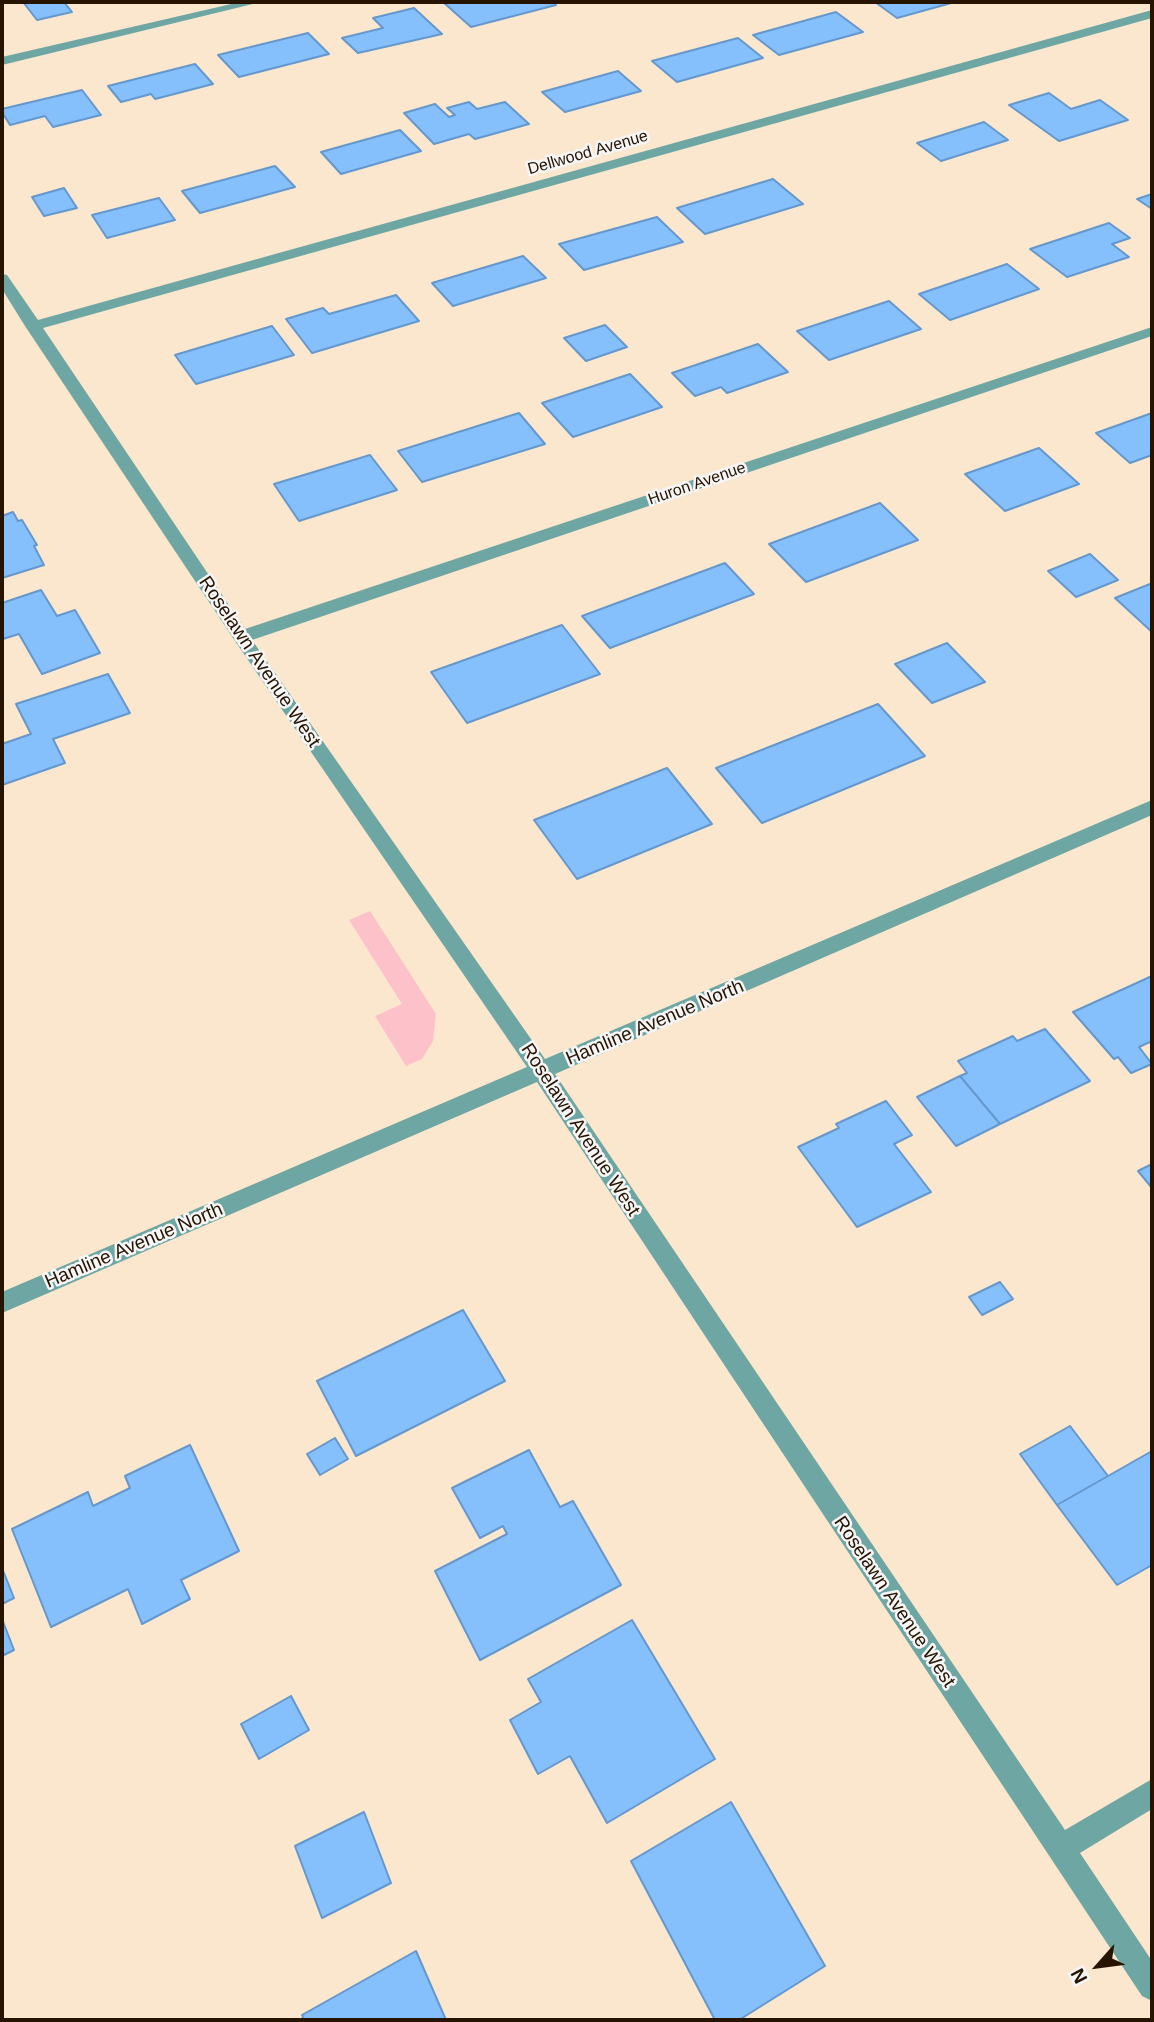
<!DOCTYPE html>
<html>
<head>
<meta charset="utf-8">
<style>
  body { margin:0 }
  #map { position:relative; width:1154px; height:2022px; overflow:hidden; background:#fbe6ce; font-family:Arial,sans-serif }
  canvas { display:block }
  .frame { position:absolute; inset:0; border:4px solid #261300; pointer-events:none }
  .north { position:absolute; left:1063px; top:1931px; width:70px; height:70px; -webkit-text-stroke:5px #f6f6f6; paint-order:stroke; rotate:242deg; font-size:19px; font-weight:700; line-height:28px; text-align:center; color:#261300 }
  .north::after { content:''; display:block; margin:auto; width:24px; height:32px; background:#261300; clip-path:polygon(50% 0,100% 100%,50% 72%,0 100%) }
</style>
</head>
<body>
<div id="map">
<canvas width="1154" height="2022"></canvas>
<div class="frame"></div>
<div class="north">N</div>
</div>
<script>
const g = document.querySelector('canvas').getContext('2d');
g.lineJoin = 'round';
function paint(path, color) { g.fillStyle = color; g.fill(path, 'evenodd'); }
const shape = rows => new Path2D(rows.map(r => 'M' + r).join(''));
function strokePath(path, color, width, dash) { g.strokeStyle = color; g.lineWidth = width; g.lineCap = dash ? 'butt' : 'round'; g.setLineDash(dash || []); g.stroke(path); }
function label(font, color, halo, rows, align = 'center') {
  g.font = font + ' Arial,sans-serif'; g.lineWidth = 5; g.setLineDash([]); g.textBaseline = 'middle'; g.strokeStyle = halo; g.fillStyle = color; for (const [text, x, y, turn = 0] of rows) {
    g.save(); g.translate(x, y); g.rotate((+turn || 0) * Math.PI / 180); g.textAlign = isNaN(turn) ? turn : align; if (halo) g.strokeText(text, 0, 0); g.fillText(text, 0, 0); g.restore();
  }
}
paint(shape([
  [370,911,436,1014,433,1041,422,1059,406,1066,375,1016,402,1004,349,920]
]), '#fdc2c9');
const building = shape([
  [23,2,64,2,72,12,37,20,23,2],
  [443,2,552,2,556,5,471,27,443,2],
  [875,2,955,2,897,18,875,2],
  [414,8,442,34,358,53,342,38,383,28,373,18,414,8],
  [836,12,863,32,779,55,753,35,836,12],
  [308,33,329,54,239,77,218,55,308,33],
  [738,38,763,58,677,82,652,61,738,38],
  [195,64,213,84,155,99,151,94,121,102,108,86,195,64],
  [618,71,641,91,565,112,542,92,618,71],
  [82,90,101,115,53,127,45,116,10,125,2,112,2,109,82,90],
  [1049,93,1071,109,1100,100,1128,120,1059,141,1009,105,1049,93],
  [469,102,477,109,505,102,529,124,475,139,469,134,434,144,404,113,435,104,449,117,455,115,447,108,469,102],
  [984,122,1008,140,941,161,917,143,984,122],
  [400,130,421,151,341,174,321,152,400,130],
  [275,166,295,187,200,213,182,191,275,166],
  [773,179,803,204,705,234,677,208,773,179],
  [64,188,77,208,44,216,32,197,64,188],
  [1152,194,1152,209,1137,199,1152,194],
  [159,198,175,220,107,238,92,215,159,198],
  [657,217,683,242,584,270,559,244,657,217],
  [1109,223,1130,238,1112,244,1129,257,1067,277,1030,249,1109,223],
  [523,256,546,278,453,306,432,283,523,256],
  [1007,264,1039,289,950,320,919,294,1007,264],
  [396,295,419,321,312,353,286,319,323,308,329,314,396,295],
  [889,301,921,329,829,360,797,331,889,301],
  [605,325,627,347,586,361,564,338,605,325],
  [272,326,294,355,196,384,175,355,272,326],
  [758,344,788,372,727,393,721,387,695,396,672,373,758,344],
  [630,374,662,407,573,437,542,403,630,374],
  [519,413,545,444,422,482,398,451,519,413],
  [1152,413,1152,455,1130,463,1096,433,1152,413],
  [1039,448,1079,484,1005,511,965,474,1039,448],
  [370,455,397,490,299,521,274,484,370,455],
  [880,503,918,540,806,582,769,544,880,503],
  [13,512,18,521,22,520,37,545,34,546,44,565,2,578,2,516,13,512],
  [1090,554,1118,580,1076,597,1048,571,1090,554],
  [725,563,754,594,610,648,582,616,725,563],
  [1150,584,1152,586,1152,632,1115,598,1150,584],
  [41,590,57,616,75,610,100,653,42,674,19,634,3,639,2,603,41,590],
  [562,625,600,674,467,723,431,672,562,625],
  [947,643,985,682,932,703,895,664,947,643],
  [108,674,130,713,53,739,65,763,2,785,2,744,31,734,16,704,108,674],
  [878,704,925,756,762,823,716,768,878,704],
  [667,768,712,824,577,879,534,820,667,768],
  [1152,976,1152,1041,1139,1047,1152,1064,1131,1073,1118,1057,1114,1059,1073,1012,1152,976],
  [1045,1029,1090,1081,1000,1124,960,1076,967,1073,958,1061,1013,1036,1017,1041,1045,1029],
  [960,1076,1000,1124,956,1146,917,1097,960,1076],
  [886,1101,912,1135,894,1144,931,1192,857,1227,798,1147,839,1128,836,1124,886,1101],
  [1152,1164,1152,1188,1138,1171,1152,1164],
  [1000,1282,1013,1299,982,1315,969,1297,1000,1282],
  [463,1310,505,1381,356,1456,317,1381,463,1310],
  [1070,1426,1108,1476,1057,1505,1020,1454,1070,1426],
  [335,1438,348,1459,320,1475,307,1454,335,1438],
  [190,1445,239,1551,181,1580,190,1599,142,1624,128,1589,51,1627,12,1529,88,1492,93,1506,130,1488,125,1476,190,1445],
  [529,1450,560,1507,573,1501,621,1585,480,1660,435,1571,507,1534,503,1526,480,1538,452,1488,529,1450],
  [1152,1451,1152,1565,1117,1585,1057,1505,1152,1451],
  [2,1568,14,1598,2,1604,2,1568],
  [2,1619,14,1650,2,1656,2,1619],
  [632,1620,715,1759,607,1823,570,1756,538,1774,510,1720,541,1702,528,1679,632,1620],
  [291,1696,309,1730,259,1759,241,1724,291,1696],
  [731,1802,825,1966,739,2020,715,2020,631,1861,731,1802],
  [364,1812,391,1883,322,1918,295,1846,364,1812],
  [416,1951,446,2020,304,2020,302,2015,416,1951]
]);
paint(building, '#85c0fd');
strokePath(building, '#6498cd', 2);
paint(shape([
  [240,2,261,2,2,65,2,57,240,2],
  [1152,10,1152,18,43,328,245,629,1152,327,1152,336,252,640,545,1059,1152,800,1152,815,555,1074,1065,1830,1152,1779,1152,1809,1080,1853,1152,1961,1152,2001,1142,1996,537,1082,2,1313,2,1292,527,1067,235,641,25,326,2,289,2,274,7,275,38,320,1152,10]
]), '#6da6a2');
label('16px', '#261300', '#f6f6f6', [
  ["Dellwood Avenue",588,153,-16],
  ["Huron Avenue",697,484,-19]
]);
label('19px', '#261300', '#f6f6f6', [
  ["Roselawn Avenue West",259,662,56],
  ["Hamline Avenue North",655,1023,-23],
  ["Roselawn Avenue West",580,1130,57],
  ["Hamline Avenue North",134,1246,-23],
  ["Roselawn Avenue West",894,1602,56]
]);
</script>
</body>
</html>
